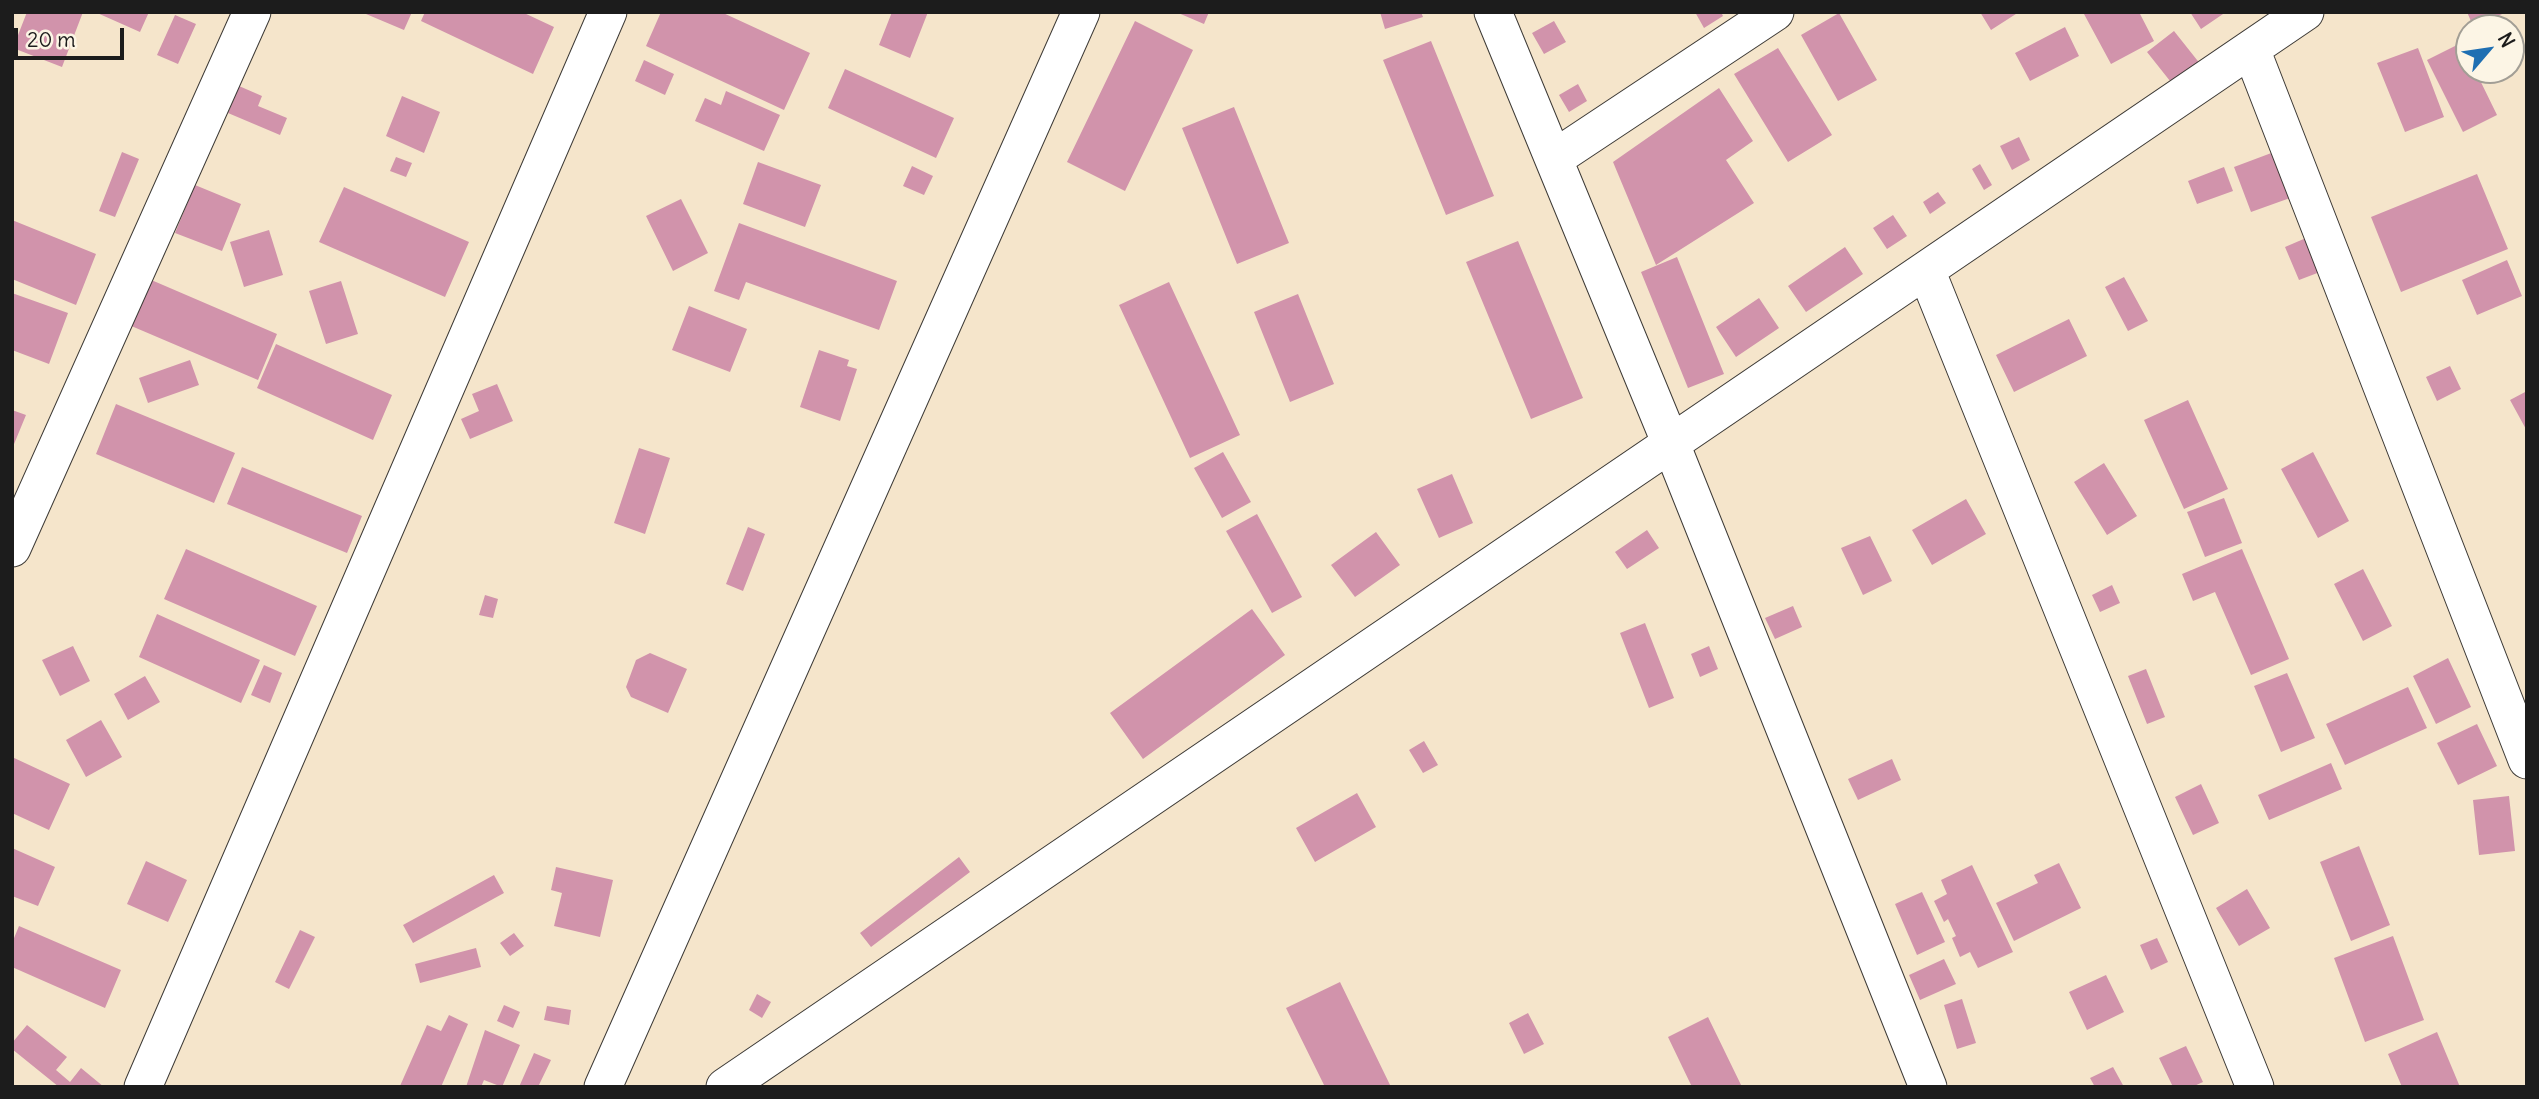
<!DOCTYPE html>
<html>
<head>
<meta charset="utf-8">
<style>
  body { margin:0 }
  #map { position:relative; width:2539px; height:1099px; overflow:hidden; background:#f5e5cb; font-family:Delius,sans-serif }
  canvas { display:block }
  .frame { position:absolute; inset:0; border:14px solid #1c1c1c; pointer-events:none }
  .north { position:absolute; left:2455px; top:14px; width:70px; height:70px; box-sizing:border-box; background:#fcf5e5; border:2px solid #a29e95; border-radius:50%; rotate:61deg; font-size:19px; font-weight:700; line-height:28px; text-align:center; color:#1c1c1c }
  .north::after { content:''; display:block; margin:auto; width:24px; height:32px; background:#1f6fb2; clip-path:polygon(50% 0,100% 100%,50% 72%,0 100%) }
  .scale { position:absolute; left:14px; top:28px; width:110px; height:32px; box-sizing:border-box; border:4px solid #1c1c1c; border-top:0; padding-left:9px; font-size:21px; line-height:24px; white-space:nowrap; color:#1c1c1c; -webkit-text-stroke:5px #fcf5e5; paint-order:stroke }
</style>
</head>
<body>
<div id="map">
<canvas width="2539" height="1099"></canvas>
<div class="frame"></div>
<div class="north">N</div>
<div class="scale">20 m</div>
</div>
<script>
const g = document.querySelector('canvas').getContext('2d');
g.lineJoin = 'round';
function paint(path, color) { g.fillStyle = color; g.fill(path, 'evenodd'); }
const shape = rows => new Path2D(rows.map(r => 'M' + r).join(''));
function strokePath(path, color, width, dash) { g.strokeStyle = color; g.lineWidth = width; g.lineCap = dash ? 'butt' : 'round'; g.setLineDash(dash || []); g.stroke(path); }
paint(shape([
  [27,12,83,12,62,67,13,48],
  [95,12,149,12,140,32],
  [367,12,412,12,404,30,366,14],
  [425,12,522,12,554,27,533,74,421,21],
  [661,12,721,12,810,53,784,110,646,46],
  [892,12,928,12,910,58,879,45],
  [1176,12,1209,12,1204,24],
  [1380,12,1421,12,1423,17,1385,29],
  [1695,12,1721,12,1723,16,1704,28],
  [1980,12,2019,12,1991,30],
  [2088,12,2139,12,2154,41,2111,64,2084,14],
  [2190,12,2226,12,2201,29],
  [2467,12,2507,12,2473,26],
  [1839,13,1877,80,1838,101,1801,35],
  [175,15,196,24,178,64,157,55],
  [1135,21,1193,50,1125,191,1067,162],
  [1554,21,1566,42,1544,54,1532,33],
  [2065,27,2079,56,2030,81,2015,53],
  [2174,31,2201,65,2174,86,2147,52],
  [1431,41,1494,196,1446,215,1383,60],
  [2461,43,2469,59,2469,70,2475,70,2497,115,2463,132,2427,60],
  [1778,48,1832,135,1788,162,1734,74],
  [2418,48,2444,117,2405,132,2377,63],
  [644,60,674,74,665,95,635,81],
  [845,69,954,118,936,158,828,108],
  [1578,84,1587,101,1569,112,1559,95],
  [239,86,262,96,258,106,287,118,280,135,228,113],
  [1719,88,1753,141,1726,160,1754,203,1656,265,1613,162],
  [726,91,780,115,764,151,695,121,705,98,721,105],
  [402,96,440,112,424,153,386,136],
  [1234,107,1289,243,1237,264,1182,128],
  [2019,137,2030,160,2012,170,2000,146],
  [122,152,139,159,115,217,99,211],
  [2274,152,2290,198,2251,212,2234,167],
  [396,157,412,163,406,177,390,171],
  [758,162,821,185,805,227,743,204],
  [1980,164,1992,185,1984,190,1972,169],
  [912,166,933,176,924,195,903,186],
  [2224,167,2233,191,2197,204,2188,181],
  [2477,174,2508,249,2401,292,2371,217],
  [195,185,241,204,222,251,175,233],
  [344,187,469,242,445,297,319,242],
  [1938,192,1946,203,1930,214,1923,202],
  [681,199,708,253,673,271,646,216],
  [1893,215,1907,236,1887,249,1873,228],
  [12,220,96,254,76,305,12,279],
  [739,223,897,281,879,330,746,282,739,300,714,291],
  [269,230,283,275,244,287,230,242],
  [2306,238,2320,272,2299,280,2285,247],
  [1518,241,1583,398,1531,419,1466,262],
  [1845,247,1863,274,1806,312,1788,286],
  [1677,257,1724,374,1688,388,1641,272],
  [2507,260,2522,296,2477,315,2462,280],
  [2124,277,2148,321,2128,331,2105,287],
  [149,279,277,334,258,380,129,325],
  [341,281,358,334,326,344,309,291],
  [1169,282,1240,435,1190,458,1119,305],
  [12,293,68,313,49,364,12,350],
  [1298,294,1334,384,1290,402,1254,312],
  [1759,298,1779,328,1736,357,1716,327],
  [689,306,747,329,730,372,672,350],
  [2069,319,2087,356,2014,392,1996,355],
  [276,344,392,395,373,440,257,388],
  [819,350,849,360,847,366,857,369,840,421,800,407],
  [190,360,199,385,148,403,139,378],
  [2450,366,2461,389,2437,401,2426,377],
  [497,384,513,421,470,439,461,419,479,411,472,394],
  [2527,391,2527,431,2510,400],
  [2188,400,2228,489,2184,509,2144,420],
  [116,404,235,453,214,503,96,454],
  [12,410,26,415,12,449],
  [639,448,670,458,645,534,614,523],
  [1223,452,1251,502,1222,518,1194,468],
  [2313,452,2349,521,2318,538,2281,469],
  [2104,463,2137,516,2107,535,2074,482],
  [242,467,362,516,347,553,227,504],
  [1452,474,1473,523,1439,538,1417,489],
  [2224,498,2242,543,2205,557,2187,512],
  [1966,499,1986,534,1932,565,1912,530],
  [1257,514,1302,597,1272,613,1226,531],
  [748,527,765,534,743,591,726,584],
  [1647,530,1659,548,1627,569,1615,552],
  [1376,532,1400,565,1355,597,1331,565],
  [1870,536,1892,581,1863,595,1841,548],
  [186,549,317,606,295,656,164,599],
  [2242,549,2289,659,2251,675,2215,592,2193,601,2182,574],
  [2363,569,2392,626,2363,641,2334,584],
  [2112,585,2120,603,2100,612,2092,595],
  [485,595,498,599,493,618,479,615],
  [1793,606,1802,627,1775,639,1765,618],
  [1252,609,1285,655,1143,759,1110,713],
  [157,614,260,660,241,703,139,657],
  [1645,623,1674,698,1649,708,1620,633],
  [73,646,90,681,60,696,42,660],
  [1709,646,1718,669,1700,677,1691,654],
  [650,653,687,669,668,713,631,697,626,687,636,660],
  [2448,658,2471,707,2436,724,2413,676],
  [264,665,282,673,270,703,251,695],
  [2146,669,2165,717,2147,724,2128,676],
  [2287,673,2315,738,2281,752,2254,686],
  [145,676,160,702,128,720,114,694],
  [2408,687,2427,728,2345,765,2326,724],
  [101,720,122,757,86,777,66,740],
  [2477,724,2497,766,2458,785,2437,743],
  [1424,741,1438,765,1423,773,1409,750],
  [12,757,70,784,49,830,12,813],
  [1892,759,1901,780,1858,800,1848,779],
  [2331,763,2342,789,2269,820,2258,795],
  [2201,784,2219,823,2193,835,2175,797],
  [1357,793,1376,827,1315,862,1296,828],
  [2509,796,2515,851,2479,855,2473,800],
  [2359,846,2390,925,2351,941,2320,862],
  [12,848,55,867,38,906,12,896],
  [959,857,970,872,871,947,860,933],
  [146,861,187,880,168,922,127,904],
  [2059,863,2081,908,2014,941,1996,903,2038,883,2034,875],
  [1972,865,2013,952,1978,968,1970,952,1960,957,1952,938,1956,936,1948,919,1944,922,1934,901,1947,894,1941,880],
  [556,867,613,880,600,937,554,926,562,893,551,890],
  [494,875,504,893,413,943,403,925],
  [2247,889,2270,928,2239,946,2216,908],
  [1922,892,1945,942,1917,955,1895,904],
  [19,926,121,970,105,1008,12,967,12,943],
  [300,930,315,937,289,989,275,982],
  [514,933,524,946,510,956,500,943],
  [2393,936,2424,1020,2365,1042,2334,958],
  [2157,938,2168,962,2151,970,2140,945],
  [476,948,481,967,420,983,415,964],
  [1944,959,1956,984,1920,1000,1909,975],
  [2106,975,2124,1012,2087,1030,2069,992],
  [1340,982,1391,1087,1325,1087,1286,1008],
  [757,994,771,1002,762,1018,749,1010],
  [1962,999,1976,1043,1957,1049,1944,1005],
  [504,1005,520,1012,513,1028,497,1021],
  [547,1006,571,1010,569,1025,544,1020],
  [1528,1013,1544,1044,1524,1054,1509,1023],
  [449,1015,468,1024,441,1087,400,1086,427,1025,441,1031],
  [1708,1017,1742,1087,1692,1087,1668,1037],
  [27,1025,67,1057,56,1070,70,1082,81,1068,104,1087,59,1087,12,1049,12,1043],
  [485,1030,520,1045,502,1087,484,1080,481,1087,466,1087],
  [2437,1032,2460,1087,2402,1087,2388,1054],
  [2186,1046,2203,1082,2192,1087,2173,1087,2159,1058],
  [534,1053,551,1060,538,1087,519,1087],
  [2113,1067,2124,1087,2095,1087,2090,1078]
]), '#d193ab');
const minor = shape([
  [1493,12,1671,444,1928,1087],
  [2251,49,2527,760],
  [1555,158,1775,12],
  [1926,270,2255,1087],
  [12,548,252,12],
  [143,1087,608,12],
  [603,1087,1081,12],
  [725,1087,2305,12]
]);
strokePath(minor, '#3d3a36', 39);
strokePath(minor, '#fff', 37);
</script>
</body>
</html>
